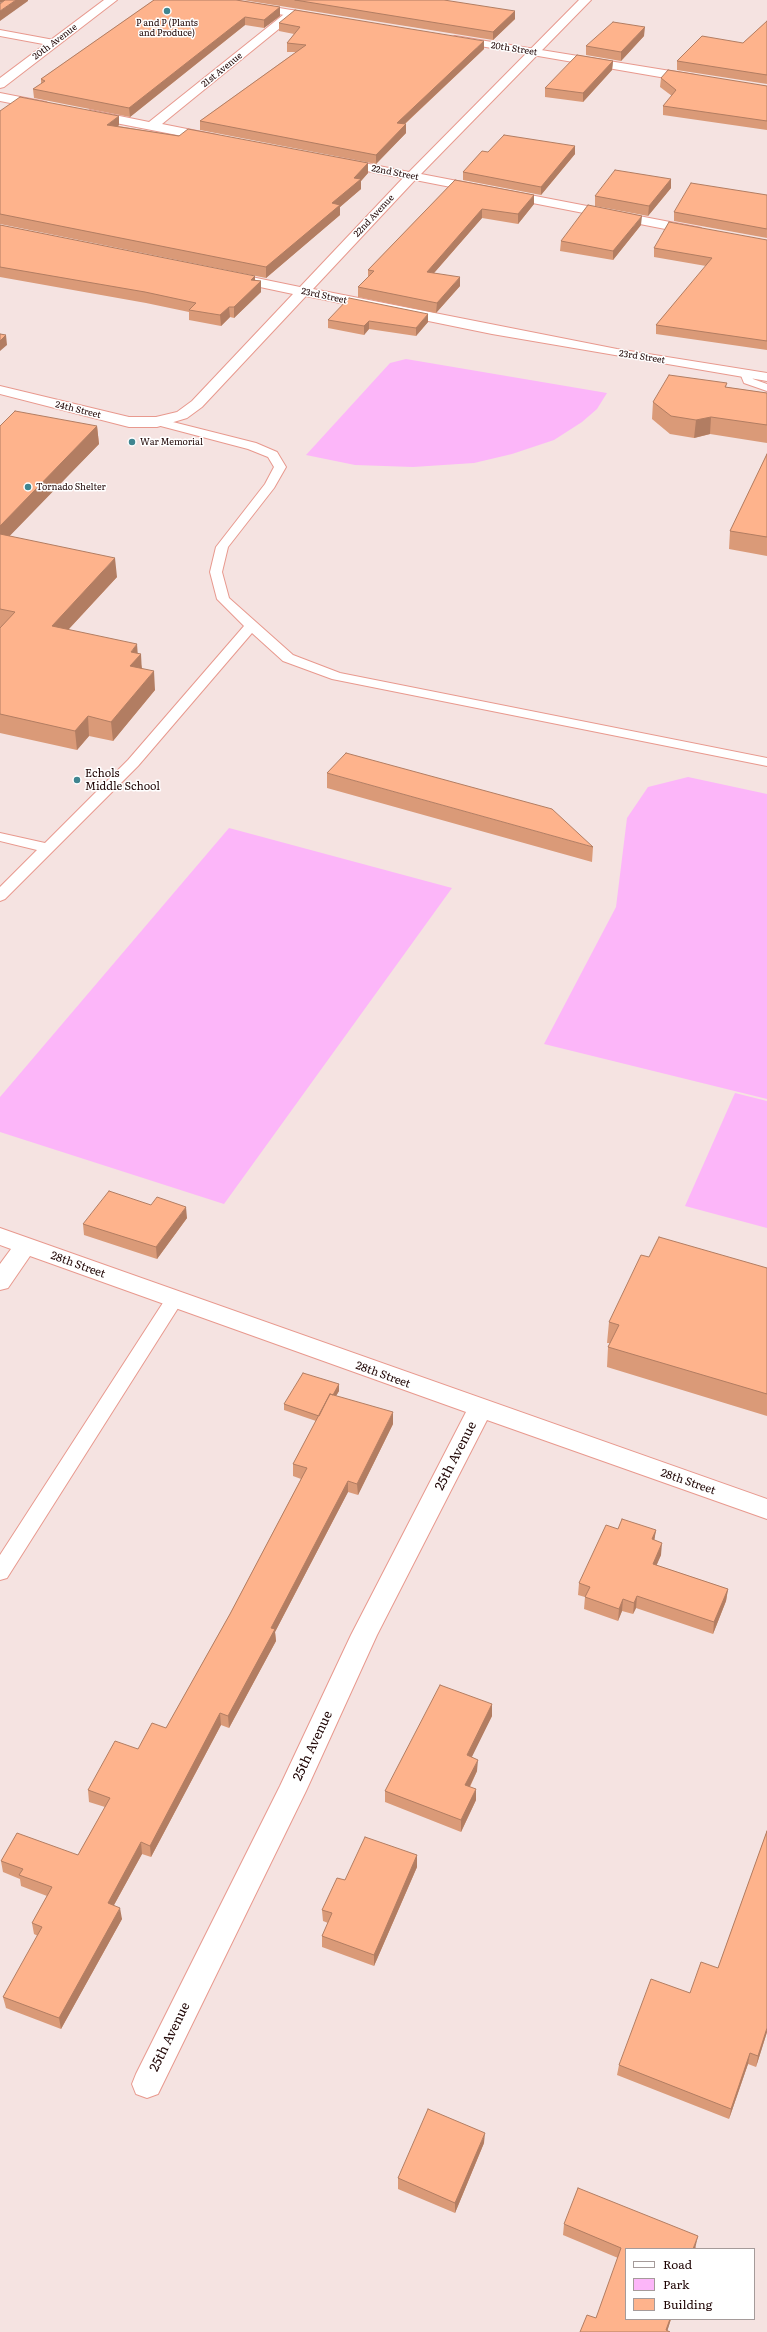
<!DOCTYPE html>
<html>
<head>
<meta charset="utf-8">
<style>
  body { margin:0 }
  #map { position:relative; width:767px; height:2332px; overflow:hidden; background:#f5e3e1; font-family:Literata,serif }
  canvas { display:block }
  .legend { position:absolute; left:625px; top:2248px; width:130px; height:72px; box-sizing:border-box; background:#fff; border:1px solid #a59b9a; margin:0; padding:5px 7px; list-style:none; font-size:12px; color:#1e0403 }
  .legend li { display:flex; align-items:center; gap:8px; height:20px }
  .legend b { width:20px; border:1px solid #a59b9a }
</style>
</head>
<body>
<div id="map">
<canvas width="767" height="2332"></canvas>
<ul class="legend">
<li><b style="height:5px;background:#fff"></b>Road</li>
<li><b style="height:11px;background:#fcb6f9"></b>Park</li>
<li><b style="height:11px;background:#feb38c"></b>Building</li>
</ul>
</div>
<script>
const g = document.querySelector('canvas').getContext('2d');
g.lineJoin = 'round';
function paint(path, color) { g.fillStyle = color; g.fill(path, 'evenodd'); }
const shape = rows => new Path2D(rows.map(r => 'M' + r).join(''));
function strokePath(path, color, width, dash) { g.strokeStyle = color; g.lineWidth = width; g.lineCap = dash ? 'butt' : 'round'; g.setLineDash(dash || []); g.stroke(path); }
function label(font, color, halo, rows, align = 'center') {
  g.font = font + ' Literata,serif'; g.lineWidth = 3; g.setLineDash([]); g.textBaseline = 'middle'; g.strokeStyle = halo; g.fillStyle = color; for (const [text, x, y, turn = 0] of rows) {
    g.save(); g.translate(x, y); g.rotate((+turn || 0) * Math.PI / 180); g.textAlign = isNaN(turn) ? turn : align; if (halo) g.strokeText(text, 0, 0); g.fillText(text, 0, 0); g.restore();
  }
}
paint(shape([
  [406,359,607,393,597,409,582,422,554,440,512,454,474,463,413,467,355,465,306,455,390,363],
  [688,777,767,794,767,1099,544,1044,616,907,627,818,648,787],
  [229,828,452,888,224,1204,0,1132,0,1097],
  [735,1093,767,1101,767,1228,685,1206]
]), '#fcb6f9');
const lane = shape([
  [0,30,54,40,58,43,54,46,0,36,0,30],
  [746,370,750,371,753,379,767,384,767,391,744,383,740,373,746,370],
  [157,418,256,443,277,452,286,467,274,488,228,547,222,572,229,598,293,655,340,673,767,758,767,766,332,679,283,661,252,633,138,766,5,899,0,901,0,887,37,850,0,841,0,833,45,843,128,760,244,626,217,599,210,572,216,547,265,484,274,467,268,457,248,449,153,424,151,422,153,420,157,418],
  [174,1294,180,1295,183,1300,180,1305,7,1578,0,1580,0,1555,168,1295,174,1294]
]);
const street = shape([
  [104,0,117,0,4,87,0,88,0,78,104,0],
  [579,0,591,0,421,174,696,227,701,228,703,231,701,234,696,235,415,180,313,289,617,349,767,373,767,381,492,334,306,296,202,407,187,418,157,427,129,427,0,394,0,386,129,417,156,417,177,412,192,401,293,294,227,280,225,277,227,274,232,273,300,287,403,178,335,165,333,162,335,159,339,158,409,172,579,0],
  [292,10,298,13,296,15,162,124,217,135,219,138,217,141,213,142,90,118,84,114,90,110,149,122,288,11,292,10],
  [0,93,46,102,52,106,46,110,0,101,0,93],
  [0,1228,767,1499,767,1519,487,1420,377,1635,306,1791,158,2094,147,2098,136,2094,132,2084,136,2074,280,1786,351,1635,466,1412,30,1256,8,1288,0,1290,0,1264,11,1249,0,1245,0,1228]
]);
const secondary = shape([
  [207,0,233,0,320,15,326,18,320,21,213,3,207,0],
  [455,36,695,75,701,79,695,83,451,41,449,39,455,36]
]);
strokePath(lane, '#e8998e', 2);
strokePath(street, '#e8998e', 2);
strokePath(secondary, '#e8998e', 2);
paint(lane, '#fff');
paint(street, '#fff');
paint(secondary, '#fff');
paint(shape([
  [154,0,280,7,280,16,264,28,245,25,130,117,34,98,33,89,41,84,41,79],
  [243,0,444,0,515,19,493,40],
  [767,21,767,84,677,70,677,61,743,43],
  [279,23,484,49,405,124,406,133,376,164,200,130,200,121,296,52,287,52,287,43,294,34,279,31],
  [644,36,621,61,586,55,586,46],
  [613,61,612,70,583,102,545,97,545,88],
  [661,78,767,86,767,130,663,115,663,106,672,96,660,87],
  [0,111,119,125,118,126,179,136,368,163,368,173,361,181,361,189,340,207,340,215,266,278,0,224],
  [575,146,575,154,541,195,463,180,463,172,488,152],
  [671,179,671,188,648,216,595,206,595,196],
  [455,180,534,204,518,224,482,218,434,273,460,286,436,313,358,297,358,287,368,277,368,270],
  [767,195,767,238,674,221,674,212],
  [0,225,261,281,261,292,234,318,230,317,221,326,189,320,189,312,146,303,0,277],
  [641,225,613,260,560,251,561,241],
  [767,240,767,350,656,334,656,325,706,266,654,257,654,248],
  [328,320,428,322,416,336,369,329,364,335,328,328],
  [727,383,726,387,767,393,767,443,710,434,694,438,670,434,652,419,653,402],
  [0,426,97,426,99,444,9,536,117,577,68,630,138,654,142,668,155,690,113,741,89,736,77,750,0,733,0,628,1,627,0,627],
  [767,454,767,556,729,549,730,531],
  [327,773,593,847,592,862,327,788],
  [187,1218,157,1259,84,1235,83,1224],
  [649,1257,767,1268,767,1416,607,1367,608,1347,610,1343,607,1343,609,1322],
  [339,1384,339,1391,336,1396,393,1424,358,1495,348,1492,275,1632,276,1641,229,1728,221,1725,151,1857,142,1854,114,1905,122,1919,61,2029,6,2008,3,1997,38,1936,34,1934,32,1923,47,1896,21,1886,20,1879,3,1872,1,1861,78,1855,105,1807,89,1802,88,1790,138,1749,166,1728,230,1614,301,1479,293,1476,293,1464,316,1421,284,1410,284,1404],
  [618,1529,656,1530,654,1540,661,1555,656,1565,728,1589,726,1601,713,1634,636,1608,633,1614,622,1611,618,1621,584,1609,585,1597,578,1595,579,1583],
  [492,1704,492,1716,471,1757,477,1771,470,1787,476,1800,461,1832,385,1802,385,1791],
  [767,1831,767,2032,756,2067,748,2064,729,2119,617,2075,619,2065,690,1993,718,1968],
  [417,1855,417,1867,374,1966,322,1947,322,1936,328,1923,323,1921,322,1910,345,1880],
  [484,2143,455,2213,398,2189,398,2178],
  [564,2224,696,2247,626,2319,671,2319,667,2331,596,2318,618,2258,563,2235]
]), '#da9a78');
paint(shape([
  [0,0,7,0,0,3],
  [16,0,28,0,28,1,0,21,0,11],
  [280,7,280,16,264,28,264,20],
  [515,11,515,19,493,40,493,32],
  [245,17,245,25,130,117,129,108],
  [645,27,644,36,621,61,621,52],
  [484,41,484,49,397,131,397,123],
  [613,61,612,70,583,102,583,93],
  [119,116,119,125,108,134,107,125],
  [406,124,406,133,376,164,376,155],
  [575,146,575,154,541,195,541,187],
  [368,163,368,173,361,181,361,189,340,207,340,215,266,278,266,267],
  [671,179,671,188,648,216,649,206],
  [534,195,534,204,518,224,518,214],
  [482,209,482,218,427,281,427,272],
  [642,216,641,225,613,260,613,251],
  [255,276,255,287,251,280],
  [460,277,460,286,436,313,437,303],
  [261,281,261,292,234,318,234,307],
  [229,307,230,317,221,326,220,315],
  [428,314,428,322,416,336,416,328],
  [369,321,369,329,364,335,364,326],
  [6,335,7,345,0,351,0,341],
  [711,417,710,434,694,438,696,420],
  [97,426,99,444,0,546,0,526],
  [115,558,117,577,54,645,52,626],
  [137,644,138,657,141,654,142,673,130,666,131,652],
  [154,671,155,690,113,741,111,722],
  [88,716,89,736,77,750,75,731],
  [186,1207,187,1218,157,1259,156,1247],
  [339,1384,339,1391,320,1422,320,1416],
  [393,1412,393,1424,358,1495,357,1484],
  [348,1481,348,1492,275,1632,276,1641,229,1728,228,1716,271,1628],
  [656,1530,654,1542,652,1539],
  [662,1543,661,1555,652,1576,653,1564],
  [728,1589,726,1601,713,1634,714,1622],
  [637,1596,636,1608,633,1614,634,1603],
  [623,1599,622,1611,618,1621,619,1609],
  [492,1704,492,1716,467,1767,467,1755],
  [220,1713,221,1725,151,1857,150,1846],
  [478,1760,477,1771,465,1796,465,1785],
  [476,1789,476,1800,461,1832,461,1820],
  [141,1842,142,1854,109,1914,108,1903],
  [417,1855,417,1867,374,1966,374,1955],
  [120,1908,122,1919,61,2029,59,2018],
  [767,2028,767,2032,756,2067,758,2056],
  [750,2053,748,2064,729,2119,731,2109],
  [485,2133,484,2143,455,2213,455,2203],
  [698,2236,695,2249,693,2249],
  [670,2319,671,2319,667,2332,665,2332]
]), '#b27d62');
const building = shape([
  [5,0,16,0,0,11,0,4,5,0],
  [154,0,236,0,280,7,264,20,245,17,129,108,33,89,45,81,41,79,154,0],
  [295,0,444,0,515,11,493,32,295,0],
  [295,10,484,41,397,123,406,124,376,155,200,121,306,45,287,43,300,27,279,23,295,10],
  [767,21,767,75,677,61,702,36,743,43,767,21],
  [613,22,645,27,621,52,586,46,613,22],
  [577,55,613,61,583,93,545,88,577,55],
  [668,70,767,86,767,121,663,106,676,90,661,78,668,70],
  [20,97,119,116,107,125,179,136,188,129,368,163,354,178,361,179,332,203,340,205,266,267,0,214,0,111,20,97],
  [504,135,575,146,541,187,463,172,482,151,488,152,504,135],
  [615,170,671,179,649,206,595,196,615,170],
  [455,180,534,195,518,214,482,209,427,272,460,277,437,303,358,287,374,271,368,270,455,180],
  [691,183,767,195,767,229,674,212,691,183],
  [588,205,642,216,613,251,561,241,588,205],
  [669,222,767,240,767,341,656,325,712,258,654,248,669,222],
  [0,225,255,276,251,280,261,281,234,307,229,307,220,315,189,310,196,303,145,292,0,267,0,225],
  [349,298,428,314,416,328,369,321,364,326,328,320,349,298],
  [0,334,6,335,0,341,0,334],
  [669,375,727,383,725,387,767,393,767,425,711,417,696,420,671,416,653,402,669,375],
  [15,411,97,426,0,526,0,426,15,411],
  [767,454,767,537,730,531,767,454],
  [0,534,115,558,52,626,137,644,131,652,141,654,130,666,154,671,111,722,88,716,75,731,0,714,0,628,15,612,0,609,0,534],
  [346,753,552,809,593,847,327,773,346,753],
  [109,1191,151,1205,157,1197,186,1207,156,1247,83,1224,109,1191],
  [659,1237,767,1268,767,1394,608,1347,619,1325,609,1322,641,1255,649,1257,659,1237],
  [303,1373,339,1384,333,1395,330,1394,319,1416,284,1404,303,1373],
  [330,1394,393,1412,357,1484,348,1481,271,1628,275,1629,228,1716,220,1713,150,1846,141,1842,108,1903,120,1908,59,2018,3,1997,42,1927,32,1923,52,1887,19,1875,23,1869,1,1861,17,1833,78,1855,110,1798,88,1790,115,1741,138,1749,152,1723,166,1728,230,1614,307,1468,293,1464,330,1394],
  [622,1519,656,1530,652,1539,662,1543,653,1564,728,1589,714,1622,637,1596,634,1603,623,1599,619,1609,585,1597,590,1587,579,1583,606,1525,618,1529,622,1519],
  [440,1685,492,1704,467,1755,478,1760,465,1785,476,1789,461,1820,385,1791,440,1685],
  [767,1831,767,2028,758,2056,750,2053,731,2109,619,2065,651,1979,690,1993,701,1962,718,1968,767,1831],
  [365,1837,417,1855,374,1955,322,1936,332,1913,322,1910,337,1878,345,1880,365,1837],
  [428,2109,485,2133,455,2203,398,2178,428,2109],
  [578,2188,698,2236,693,2249,626,2249,626,2319,670,2319,666,2330,670,2332,580,2332,587,2315,596,2318,621,2248,564,2224,578,2188]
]);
paint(building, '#feb38c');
strokePath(building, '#b27d62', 1);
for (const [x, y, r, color] of [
  [167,11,4,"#3f8590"],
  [132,442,4,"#3f8590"],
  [28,487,4,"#3f8590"],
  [77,780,4,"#3f8590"]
]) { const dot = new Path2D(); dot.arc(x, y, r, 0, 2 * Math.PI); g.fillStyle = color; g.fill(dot); strokePath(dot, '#fff', 1.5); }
label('9px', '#1e0403', '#fff', [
  ["P and P (Plants",167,23,"center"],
  ["and Produce)",167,33,"center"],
  ["War Memorial",140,442],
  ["Tornado Shelter",36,487]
], 'left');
label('9px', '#1e0403', '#fff', [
  ["20th Avenue",55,42,-37],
  ["20th Street",514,49,9],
  ["21st Avenue",222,70,-39],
  ["22nd Street",395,173,11],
  ["22nd Avenue",374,216,-47],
  ["23rd Street",324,296,12],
  ["23rd Street",642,357,9],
  ["24th Street",78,410,14]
]);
label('11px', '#1e0403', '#fff', [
  ["Echols",85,774],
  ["Middle School",85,787]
], 'left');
label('11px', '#1e0403', '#fff', [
  ["28th Street",78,1265,20],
  ["28th Street",383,1375,20],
  ["28th Street",688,1482,19]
]);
label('13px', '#1e0403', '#fff', [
  ["25th Avenue",456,1456,-63],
  ["25th Avenue",313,1746,-65],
  ["25th Avenue",170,2037,-64]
]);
</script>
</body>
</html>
